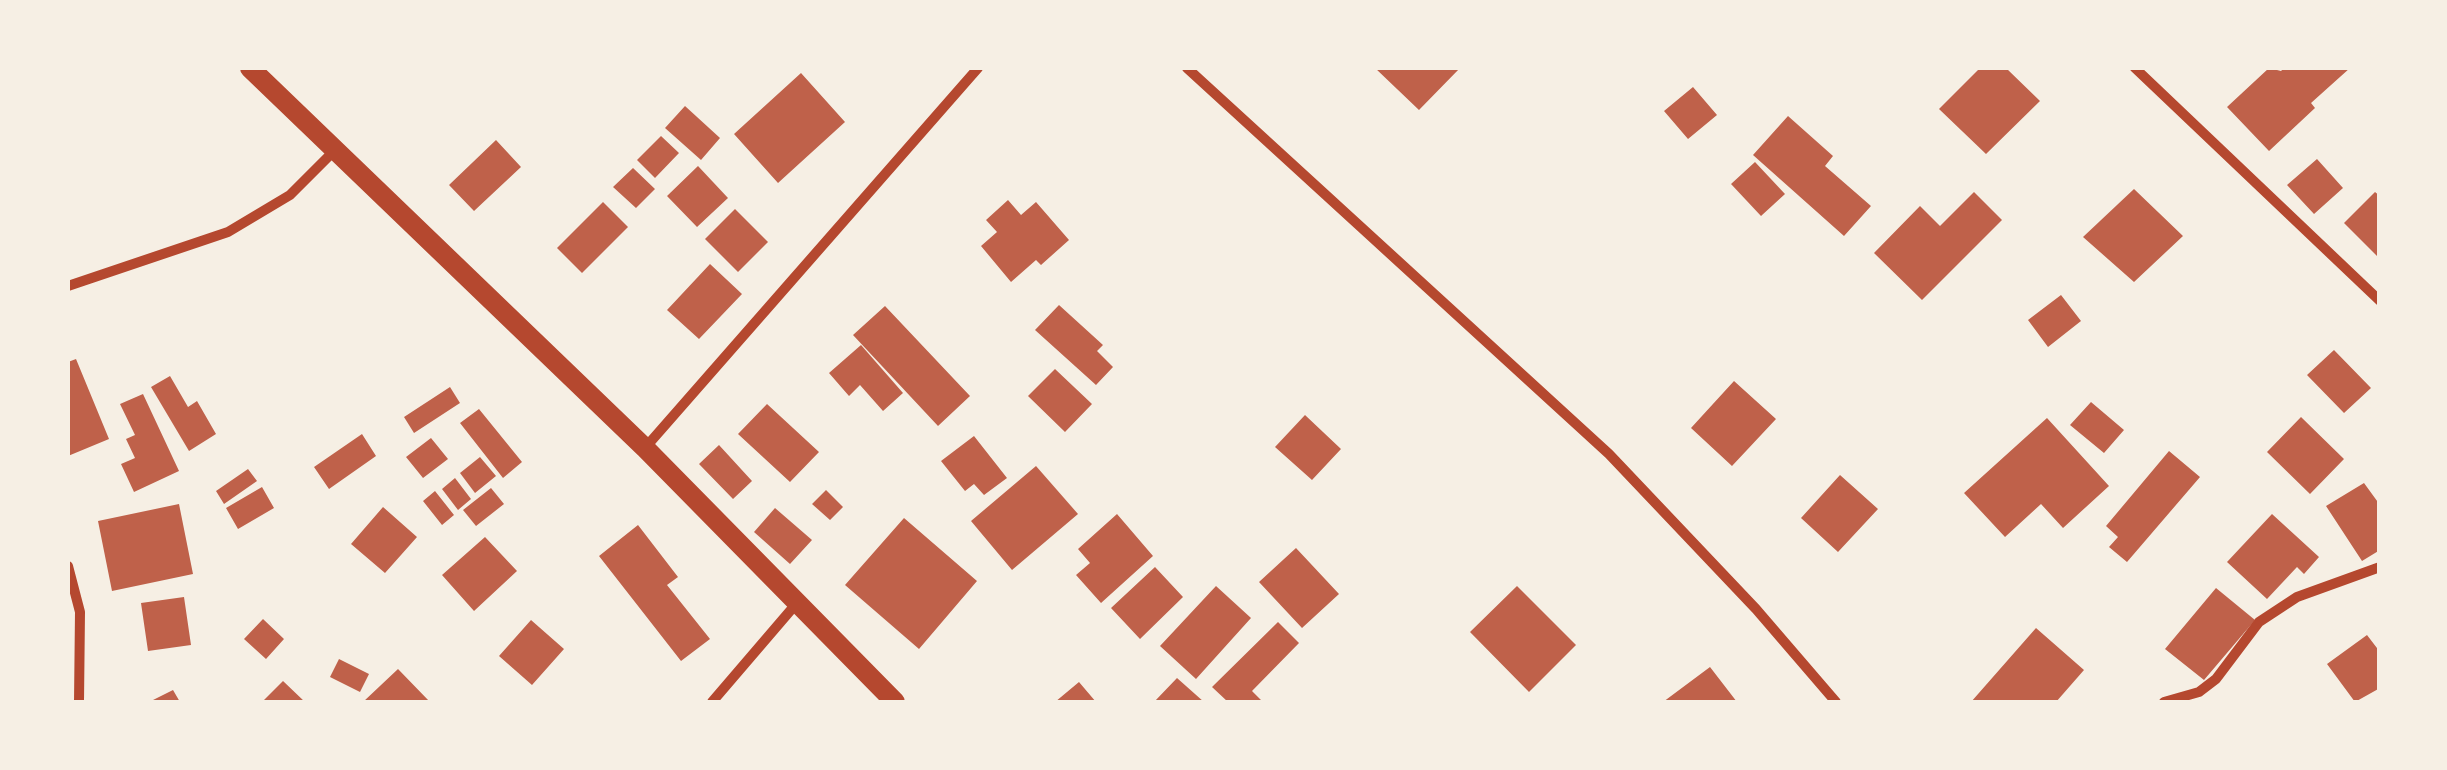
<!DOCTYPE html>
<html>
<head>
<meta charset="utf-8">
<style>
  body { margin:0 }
  #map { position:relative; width:2447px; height:770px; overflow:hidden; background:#f6efe4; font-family:"Sofia Sans Condensed",sans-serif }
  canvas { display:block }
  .frame { position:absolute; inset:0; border:70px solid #f6efe4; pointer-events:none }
</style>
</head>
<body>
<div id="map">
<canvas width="2447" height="770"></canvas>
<div class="frame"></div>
</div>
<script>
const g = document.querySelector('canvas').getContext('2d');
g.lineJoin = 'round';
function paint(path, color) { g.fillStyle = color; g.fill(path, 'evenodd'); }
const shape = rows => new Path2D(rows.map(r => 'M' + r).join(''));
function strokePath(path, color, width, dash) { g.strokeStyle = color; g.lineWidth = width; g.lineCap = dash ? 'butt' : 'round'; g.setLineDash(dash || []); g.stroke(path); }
paint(shape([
  [1375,68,1460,68,1419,110],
  [1980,68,2006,68,2040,101,1986,154,1939,109],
  [2269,68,2281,71,2284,68,2350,68,2311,103,2315,108,2269,151,2227,107],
  [801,73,845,122,778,183,734,134],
  [1693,87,1717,115,1688,139,1664,111],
  [685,106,720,138,701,160,665,128],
  [1788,116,1833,156,1825,166,1871,206,1844,236,1753,155],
  [661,136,679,153,655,178,637,160],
  [496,140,521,167,474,211,449,185],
  [2317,159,2343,188,2314,214,2287,185],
  [1755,162,1785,194,1761,216,1731,184],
  [698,166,728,198,697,227,667,196],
  [633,168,655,189,636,208,613,187],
  [2134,189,2183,236,2134,282,2083,237],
  [1974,192,2002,220,1922,300,1874,253,1920,206,1940,226],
  [2375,192,2380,196,2380,259,2344,223],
  [1008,200,1021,215,1036,202,1069,240,1041,265,1036,260,1011,282,981,246,997,232,986,220],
  [603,202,628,227,582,273,557,248],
  [735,209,768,242,738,272,705,239],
  [710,264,742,294,699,339,667,310],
  [2061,295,2081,321,2048,347,2028,320],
  [1059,305,1103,345,1097,351,1113,367,1096,385,1035,330],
  [885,306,970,396,938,426,853,335],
  [861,345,903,393,883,411,860,385,849,396,829,373],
  [2334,350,2371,388,2344,413,2307,375],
  [76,359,109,439,68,456,68,362],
  [1055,369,1092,404,1065,432,1028,396],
  [170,376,188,407,197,401,216,434,189,451,151,387],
  [1734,381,1776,419,1732,466,1691,428],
  [450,387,460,403,414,433,404,417],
  [143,394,179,471,134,492,121,464,135,458,126,439,135,435,120,404],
  [2091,402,2124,430,2104,453,2070,425],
  [767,404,819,452,790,482,738,434],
  [479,409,522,462,503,478,460,423],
  [1305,415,1341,449,1312,480,1275,447],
  [2301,417,2344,459,2310,494,2267,452],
  [2047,418,2109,486,2063,528,2041,504,2005,537,1964,493],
  [362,434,376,456,329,489,314,467],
  [974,436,1007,478,984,495,974,484,965,491,941,461],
  [431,438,448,459,423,478,406,457],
  [719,445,752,481,733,499,699,464],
  [2169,451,2200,477,2127,562,2109,547,2118,537,2106,526],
  [480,457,496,476,475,493,460,473],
  [1036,466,1078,514,1012,570,971,521],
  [248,469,257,481,224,504,216,491],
  [1840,475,1878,509,1838,552,1801,518],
  [455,478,471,499,458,510,442,489],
  [2364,483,2380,505,2380,550,2362,561,2326,506],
  [262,487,274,508,238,529,226,508],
  [491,488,504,504,476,526,463,510],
  [826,490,843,507,830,520,812,504],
  [435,491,454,515,442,525,423,501],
  [179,504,193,574,112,591,98,521],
  [383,507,417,537,385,573,351,544],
  [775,508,812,540,790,564,754,532],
  [1117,514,1153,556,1101,603,1076,575,1090,563,1078,549],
  [2272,514,2319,557,2304,574,2297,567,2267,599,2227,562],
  [904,518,977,581,919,649,845,585],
  [638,525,678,577,667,585,710,639,681,661,599,556],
  [485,537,517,571,474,611,442,575],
  [1296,548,1339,594,1302,628,1259,582],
  [1155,567,1183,597,1140,639,1111,608],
  [1216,586,1251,618,1196,679,1160,646],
  [1517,586,1576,645,1529,692,1470,632],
  [2216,588,2255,620,2204,680,2165,649],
  [184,597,191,645,148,651,141,603],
  [263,619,284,639,266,659,244,639],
  [531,620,564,649,532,685,499,656],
  [1278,622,1299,643,1252,691,1263,702,1228,702,1212,687],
  [2036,628,2084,670,2056,702,1971,702],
  [2367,635,2380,652,2380,688,2355,702,2327,664],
  [339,659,369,674,360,692,330,677],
  [1710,667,1737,702,1663,702],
  [398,669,430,702,363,702],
  [1177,678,1204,702,1154,702],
  [283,681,305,702,262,702],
  [1079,682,1096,702,1055,702],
  [173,690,180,702,149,702]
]), '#bf614a');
strokePath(shape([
  [1187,68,1609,454,1756,609,1836,702],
  [2135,68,2380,301],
  [68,286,228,232,290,195,335,150],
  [645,448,978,68],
  [68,566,80,612,79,702],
  [712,702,796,604],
  [2164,702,2199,692,2216,679,2259,622,2297,597,2380,567]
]), '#b5482f', 10);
strokePath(shape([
  [250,68,645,448,895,702]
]), '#b5482f', 20);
</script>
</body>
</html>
